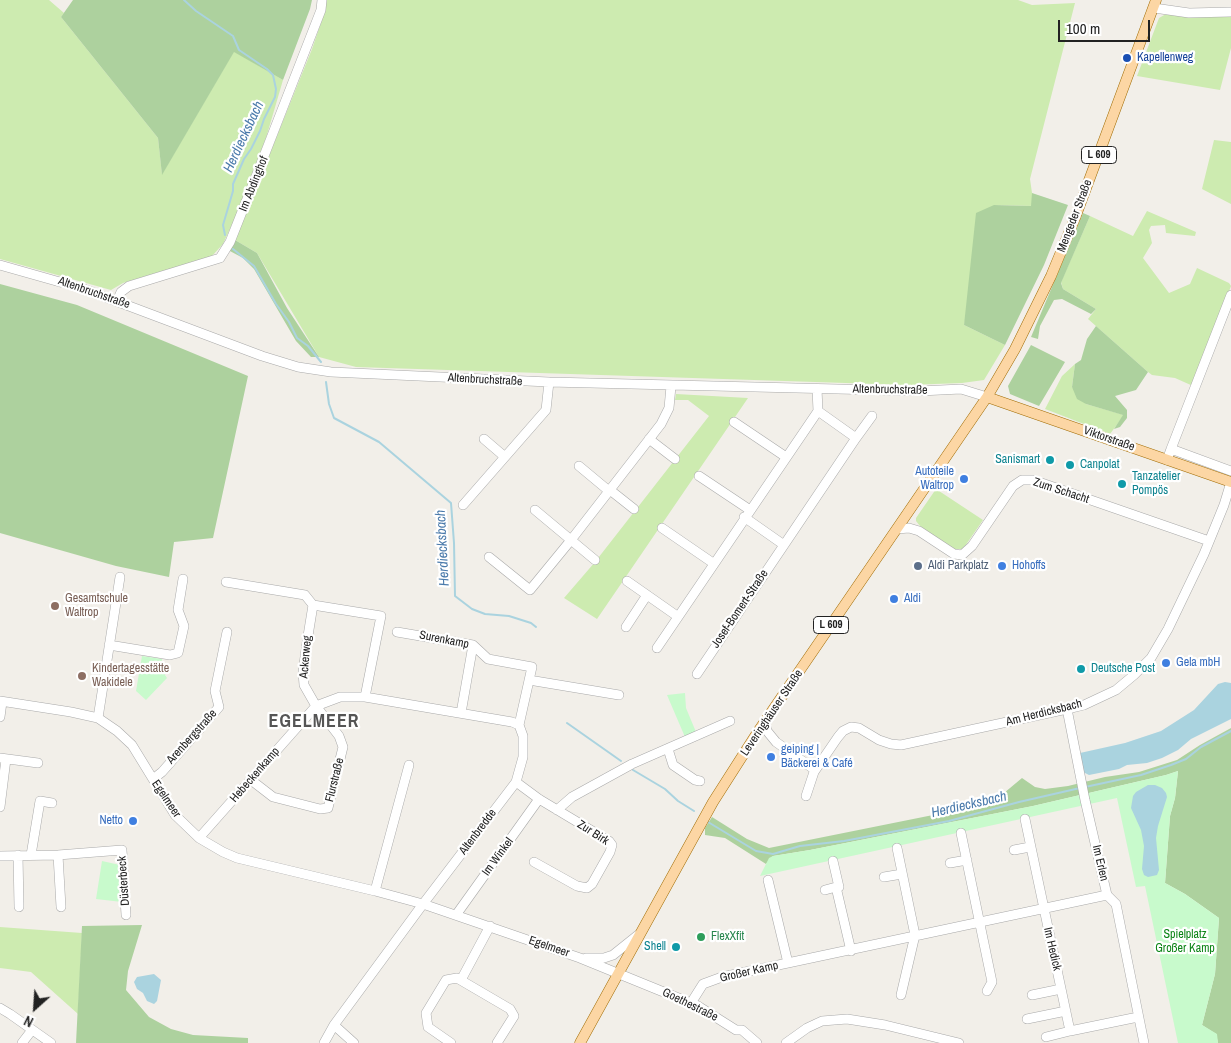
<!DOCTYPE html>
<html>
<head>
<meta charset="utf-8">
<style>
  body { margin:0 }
  #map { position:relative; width:1231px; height:1043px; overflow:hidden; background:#f2efe9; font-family:"Archivo Narrow",sans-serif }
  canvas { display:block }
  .north { position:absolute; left:10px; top:983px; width:50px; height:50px; -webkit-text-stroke:4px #fff; paint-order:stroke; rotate:206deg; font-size:14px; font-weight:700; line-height:20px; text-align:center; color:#222 }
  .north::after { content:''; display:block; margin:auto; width:18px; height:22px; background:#222; clip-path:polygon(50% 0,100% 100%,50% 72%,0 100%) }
  .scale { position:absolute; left:1058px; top:20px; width:92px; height:22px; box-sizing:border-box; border:2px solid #222; border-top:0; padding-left:6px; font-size:15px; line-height:18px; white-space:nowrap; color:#222; -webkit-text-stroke:4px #fff; paint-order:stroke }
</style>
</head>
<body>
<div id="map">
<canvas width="1231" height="1043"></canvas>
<div class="north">N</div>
<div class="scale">100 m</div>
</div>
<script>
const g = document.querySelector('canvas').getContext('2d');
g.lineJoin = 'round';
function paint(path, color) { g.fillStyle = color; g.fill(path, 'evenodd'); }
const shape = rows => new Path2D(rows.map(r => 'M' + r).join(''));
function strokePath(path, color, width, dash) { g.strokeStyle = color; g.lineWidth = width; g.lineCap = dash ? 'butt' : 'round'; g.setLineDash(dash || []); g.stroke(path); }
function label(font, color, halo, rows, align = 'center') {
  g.font = font + ' "Archivo Narrow",sans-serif'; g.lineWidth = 4.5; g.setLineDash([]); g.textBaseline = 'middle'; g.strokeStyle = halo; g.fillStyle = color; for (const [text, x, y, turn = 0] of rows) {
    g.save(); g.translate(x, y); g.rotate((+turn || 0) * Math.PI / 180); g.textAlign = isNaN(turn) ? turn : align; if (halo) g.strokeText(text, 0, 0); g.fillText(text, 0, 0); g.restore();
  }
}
paint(shape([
  [0,0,49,0,64,13,61,17,158,138,162,174,234,51,283,80,266,138,235,218,223,244,212,256,123,283,111,290,0,259],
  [326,0,1018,0,1032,5,1075,3,1030,179,1032,193,1032,206,995,205,964,325,1005,345,984,380,962,383,907,385,356,367,319,357,257,253,235,240,312,49,324,14],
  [1166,14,1231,15,1231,48,1220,90,1137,76,1159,18],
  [1214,140,1231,142,1231,204,1202,189],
  [1147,211,1196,232,1195,236,1166,233,1165,225,1151,226,1149,230,1152,243,1143,258,1169,293,1190,284,1197,268,1229,283,1231,286,1193,386,1175,378,1152,375,1148,372,1088,319,1096,309,1063,289,1061,282,1090,216,1133,236],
  [1075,364,1072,387,1086,404,1124,415,1110,434,1045,409,1062,376],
  [676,394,748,398,597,619,564,598,595,562,709,416,688,400,675,400],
  [936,489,983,520,963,549,953,549,920,526,916,521,916,518],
  [0,927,82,933,78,1014,31,972,0,968]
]), '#cdebb0');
paint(shape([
  [73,0,312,0,310,9,283,80,234,52,162,175,158,138,61,17],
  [1032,193,1068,205,1044,265,1005,345,964,325,976,213,994,205,1031,206],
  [1083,213,1090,216,1061,283,1063,289,1096,309,1091,314,1062,299,1054,300,1040,326,1038,339,1031,337],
  [235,240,257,253,287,308,319,357,311,357,296,341,254,269,243,258,228,250],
  [0,284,77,305,248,376,213,538,174,542,169,577,116,566,0,533],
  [1096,326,1148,372,1136,390,1115,396,1127,410,1127,418,1120,427,1114,429,1123,415,1086,404,1077,399,1072,387,1075,364,1081,360,1087,339],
  [1031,345,1065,362,1039,406,1010,394,1008,386],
  [1231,728,1231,1043,1218,1043,1216,1034,1202,1025,1215,974,1219,918,1185,894,1165,883,1170,816,1175,798,1178,771,1166,775,1033,806,810,850,773,856,766,864,725,838,705,835,705,828,712,817,747,839,769,848,943,813,955,806,968,808,998,798,1022,778,1035,787,1045,789,1068,786,1105,777,1139,772,1177,760,1200,745],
  [142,925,128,971,126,990,149,1017,171,1029,193,1035,248,1038,248,1043,76,1043,82,926]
]), '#add19e');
paint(shape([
  [142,656,162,659,163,672,167,678,146,700,136,691],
  [685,693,686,708,696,732,685,737,667,695],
  [1178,771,1175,798,1170,816,1165,883,1185,894,1219,918,1215,974,1202,1025,1217,1034,1218,1043,1178,1043,1145,886,1136,887,1117,798,760,876,769,858,773,856,810,850,1033,806,1166,775],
  [102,861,120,865,122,902,96,899]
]), '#c8facc');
paint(shape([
  [1225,682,1231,683,1231,719,1191,739,1178,750,1162,758,1147,763,1127,765,1119,769,1089,775,1083,772,1080,753,1125,743,1161,731,1194,710,1218,684],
  [1148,785,1155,785,1162,788,1166,793,1167,797,1158,826,1156,838,1159,870,1157,875,1148,877,1144,875,1142,869,1144,846,1141,830,1131,808,1133,796,1136,792],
  [154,974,161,980,157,1001,154,1004,147,1001,143,993,137,989,134,982,137,977]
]), '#aad3df');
strokePath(shape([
  [184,0,196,11,233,36,239,50,267,69,273,75,276,89,275,97,264,119,260,131,251,149,244,159,233,184,233,191,223,225,225,235],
  [233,249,254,266,276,304,289,322,297,338,308,346,321,362],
  [326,382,329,404,334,418,379,442,451,503,454,543,455,596,472,609,485,614,509,616,531,623,536,627],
  [567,723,621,761],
  [633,770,665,789,678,801,694,811],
  [1085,787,1141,775,1171,765,1186,759,1201,747,1231,731],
  [708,822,756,851,773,854,800,846,844,841,949,821,1019,802,1080,788]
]), '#aad3df', 2);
const minor = shape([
  [1154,8,1189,13,1231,12],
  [0,265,81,288,262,356,298,367,331,372,549,382,920,391,961,389,987,397],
  [117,301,121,292,129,286,220,258,230,242,257,174,321,10,322,0],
  [734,422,786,457],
  [856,438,872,416],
  [484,439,505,457],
  [649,439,675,459],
  [1171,449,1231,295],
  [1167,460,1171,449,1231,471],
  [579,466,609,491],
  [699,476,750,510],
  [610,490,634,509],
  [463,505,546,410,549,382],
  [535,510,595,560],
  [744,517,784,545,856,438,818,411],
  [662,528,713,563],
  [897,529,909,528,919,531,954,554,962,555,972,546,1013,486,1022,480,1033,480,1209,541],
  [489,557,530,590,571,540,661,424,669,408,671,386],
  [627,581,677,616],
  [226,582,305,595,313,605,307,642,303,672,304,685,316,706,339,736,343,747,328,808,320,809,273,797,251,780],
  [313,605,381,616,365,697],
  [626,627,647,595],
  [109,645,170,655,178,653,184,626,178,610,183,579],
  [657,648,818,411,817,389],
  [697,674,784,545],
  [529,680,619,695],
  [0,701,71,712,98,718,117,731,132,745,175,815,199,838,223,852,237,858,375,891,423,904,580,958,698,1006,736,1030,742,1030,757,1043],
  [1067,709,1085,800,1107,895,1116,904,1144,1043],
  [461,713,473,645],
  [0,717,2,702],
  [98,718,120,577],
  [765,721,767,731,776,742,815,770],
  [668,749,673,765,695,780,700,781],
  [0,758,38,763],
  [153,779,162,772,219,707,215,691,227,632],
  [516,782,539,799,609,841,612,845,610,852,592,884,587,888,577,886,534,862],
  [806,796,814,772,838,737,843,731,851,727,859,728,879,740,891,744,901,745,1067,709,1084,705,1116,690,1134,675,1151,658,1168,629,1204,554,1224,505,1231,482],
  [0,807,6,759],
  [557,810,572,797,632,764,730,721],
  [1025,819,1070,1031,1138,1017],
  [961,833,992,982,987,991],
  [199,838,316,706,340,697,365,697,512,722,519,725],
  [897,848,915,935,901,995],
  [1014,850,1030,847],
  [18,855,19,907],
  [31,855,40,801,52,803],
  [58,855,61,907],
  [0,856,58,855,122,850,126,915],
  [833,861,839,887,836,887,851,951],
  [950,863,967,860],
  [884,877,902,874],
  [768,880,788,963],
  [825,890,836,887],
  [375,891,409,765],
  [456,915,539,799],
  [586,958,604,958,613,955,638,935],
  [461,980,490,926],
  [1032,995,1061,989],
  [691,1003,703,984,722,977,1107,895],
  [0,1008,10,1014,51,1043],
  [1027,1019,1066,1011],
  [334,1025,354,1043],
  [1046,1037,1070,1031],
  [22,1043,32,1030],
  [324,1043,334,1025,423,904,516,782,523,757,523,736,519,725,532,667,488,659,473,645,397,632],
  [451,1043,428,1027,426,1013,446,980,457,978,510,1009,514,1016,497,1043],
  [786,1043,807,1028,822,1021,847,1019,885,1025,959,1043]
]);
const major = shape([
  [987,397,1231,482],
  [580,1043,713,802,759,730,987,397,1015,349,1051,276,1075,218,1156,0]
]);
strokePath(minor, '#a9a9a9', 10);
strokePath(major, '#a06b00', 11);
strokePath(minor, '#fff', 9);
strokePath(major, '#fcd6a4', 10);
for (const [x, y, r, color] of [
  [1127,58,5,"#1a4fb4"],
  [1050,460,5,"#0f9aa8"],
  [1070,465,5,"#0f9aa8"],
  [964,479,5,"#3f7fe0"],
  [1122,484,5,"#0f9aa8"],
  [918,566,5,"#5c6f8a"],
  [1002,566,5,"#3f7fe0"],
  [894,599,5,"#3f7fe0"],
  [55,606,5,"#8d6e63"],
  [1166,663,5,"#3f7fe0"],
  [1081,669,5,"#0f9aa8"],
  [82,676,5,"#8d6e63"],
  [771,757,5,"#3f7fe0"],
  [133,821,5,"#3f7fe0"],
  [701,937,5,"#2e9e5b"],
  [676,947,5,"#0f9aa8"]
]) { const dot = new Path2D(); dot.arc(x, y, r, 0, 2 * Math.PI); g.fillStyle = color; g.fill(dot); strokePath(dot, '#fff', 2); }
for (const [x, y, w] of [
  [1099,155,35],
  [831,625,35]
]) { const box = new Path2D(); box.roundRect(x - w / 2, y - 8.5, w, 17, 4); g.fillStyle = '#fff'; g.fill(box); strokePath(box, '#222', 1); }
label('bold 11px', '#222', null, [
  ["L 609",1099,155],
  ["L 609",831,625]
]);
label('12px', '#164399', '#fff', [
  ["Kapellenweg",1137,58]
], 'left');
label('12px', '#222', '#fff', [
  ["Im Abdinghof",254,184,-68],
  ["Mengeder Straße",1075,216,-69],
  ["Altenbruchstraße",94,293,19],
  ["Altenbruchstraße",485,380,3],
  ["Altenbruchstraße",890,390,1],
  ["Viktorstraße",1109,439,19],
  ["Zum Schacht",1061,491,18],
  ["Josef-Bomert-Straße",740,609,-56],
  ["Surenkamp",444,640,11],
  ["Ackerweg",306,657,-85],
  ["Leveringhäuser Straße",772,713,-56],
  ["Am Herdicksbach",1044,713,-14],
  ["Arenbergstraße",192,737,-48],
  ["Hebeckenkamp",255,775,-49],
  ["Flurstraße",335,780,-76],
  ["Egelmeer",166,799,56],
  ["Altenbredde",478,832,-53],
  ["Zur Birk",593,833,33],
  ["Im Winkel",498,857,-54],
  ["Im Erlen",1100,863,77],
  ["Düsterbeck",124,881,-94],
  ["Egelmeer",549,947,19],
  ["Im Hedick",1052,949,77],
  ["Großer Kamp",749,972,-13],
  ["Goethestraße",690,1005,26]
]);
label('12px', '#0d838f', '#fff', [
  ["Sanismart",1040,460,"right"],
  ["Canpolat",1080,465],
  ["Tanzatelier",1132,477],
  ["Pompös",1132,491],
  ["Deutsche Post",1091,669],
  ["Shell",666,947,"right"]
], 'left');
label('12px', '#366cbe', '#fff', [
  ["Autoteile",954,472,"right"],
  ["Waltrop",954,486,"right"],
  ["Hohoffs",1012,566],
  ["Aldi",904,599],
  ["Gela mbH",1176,663],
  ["geiping |",781,750],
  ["Bäckerei & Café",781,764],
  ["Netto",123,821,"right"]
], 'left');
label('12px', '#4e5e75', '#fff', [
  ["Aldi Parkplatz",928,566]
], 'left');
label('12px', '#785e54', '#fff', [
  ["Gesamtschule",65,599],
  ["Waltrop",65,613],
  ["Kindertagesstätte",92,669],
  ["Wakidele",92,683]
], 'left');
label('12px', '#0c8416', '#fff', [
  ["Spielplatz",1185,935],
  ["Großer Kamp",1185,949]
]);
label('12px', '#27864d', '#fff', [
  ["FlexXfit",711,937]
], 'left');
label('italic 14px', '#4a7aab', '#fff', [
  ["Herdiecksbach",244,137,-65],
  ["Herdiecksbach",443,548,-93],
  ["Herdiecksbach",969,805,-13]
]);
g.letterSpacing = '1px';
label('bold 18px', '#555', '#fff', [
  ["EGELMEER",314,722]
]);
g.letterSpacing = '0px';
</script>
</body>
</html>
